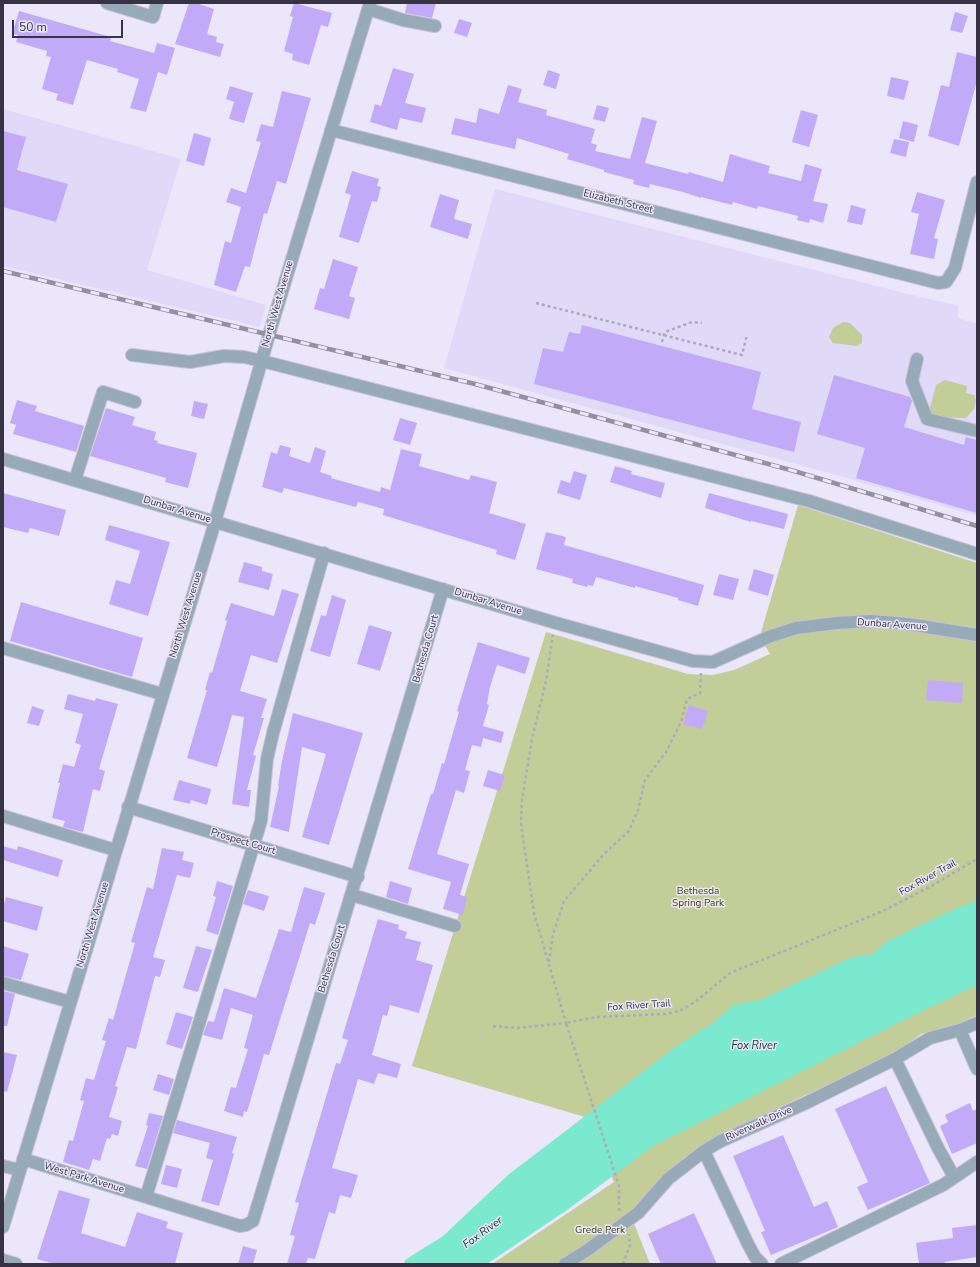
<!DOCTYPE html>
<html>
<head>
<meta charset="utf-8">
<style>
  body { margin:0 }
  #map { position:relative; width:980px; height:1267px; overflow:hidden; background:#ebe6f9; font-family:"Nunito Sans",sans-serif }
  canvas { display:block }
  .frame { position:absolute; inset:0; border:4px solid #373244; pointer-events:none }
  .scale { position:absolute; left:12px; top:20px; width:111px; height:18px; box-sizing:border-box; border:2px solid #373244; border-top:0; padding-left:5px; font-size:12px; line-height:14px; white-space:nowrap; color:#373244; -webkit-text-stroke:3px #ebe6f9; paint-order:stroke }
</style>
</head>
<body>
<div id="map">
<canvas width="980" height="1267"></canvas>
<div class="frame"></div>
<div class="scale">50 m</div>
</div>
<script>
const g = document.querySelector('canvas').getContext('2d');
g.lineJoin = 'round';
function paint(path, color) { g.fillStyle = color; g.fill(path, 'evenodd'); }
const shape = rows => new Path2D(rows.map(r => 'M' + r).join(''));
function strokePath(path, color, width, dash) { g.strokeStyle = color; g.lineWidth = width; g.lineCap = dash ? 'butt' : 'round'; g.setLineDash(dash || []); g.stroke(path); }
function label(font, color, halo, rows, align = 'center') {
  g.font = font + ' "Nunito Sans",sans-serif'; g.lineWidth = 3; g.setLineDash([]); g.textBaseline = 'middle'; g.strokeStyle = halo; g.fillStyle = color; for (const [text, x, y, turn = 0] of rows) {
    g.save(); g.translate(x, y); g.rotate((+turn || 0) * Math.PI / 180); g.textAlign = isNaN(turn) ? turn : align; if (halo) g.strokeText(text, 0, 0); g.fillText(text, 0, 0); g.restore();
  }
}
paint(shape([
  [3,109,181,159,147,270,266,305,260,327,3,266],
  [495,189,928,299,958,305,958,318,977,324,977,516,840,476,444,368]
]), '#e0d9f8');
paint(shape([
  [843,322,850,323,862,335,862,343,857,346,833,343,829,337,833,328],
  [945,380,967,386,966,393,974,395,976,400,974,409,966,418,935,417,930,414,930,408,936,385],
  [798,505,977,563,977,1015,955,1025,921,1034,897,1052,738,1127,695,1150,661,1179,629,1215,635,1226,650,1264,492,1264,614,1182,585,1117,412,1066,546,632,688,674,713,675,734,670,770,654,760,636]
]), '#c2cd98');
paint(shape([
  [977,901,977,985,914,1015,653,1146,567,1210,487,1264,404,1264,405,1260,443,1236,508,1175,678,1045,713,1023,733,1005,760,1000,850,958,873,954,887,941,957,908]
]), '#7ae9d0');
paint(shape([
  [189,3,196,3,214,9,207,34,217,37,216,42,224,44,220,57,175,44],
  [294,3,332,13,328,27,321,25,309,65,292,60,293,54,284,51,293,17,290,16],
  [407,3,436,3,432,18,405,13],
  [19,11,111,37,110,41,154,53,157,43,175,48,167,75,158,72,146,112,130,108,139,79,117,72,118,69,87,60,73,105,56,100,58,94,42,89,51,57,46,56,47,51,16,42,18,35,12,34],
  [955,12,968,16,962,33,950,30],
  [459,19,472,23,467,37,454,33],
  [957,52,977,57,977,81,959,146,928,136,941,85,949,87],
  [393,68,414,74,405,103,426,108,422,123,400,118,397,130,370,122,375,104,381,106],
  [548,70,560,74,556,89,543,85],
  [891,77,909,81,904,100,887,96],
  [508,85,522,89,518,102,547,110,546,115,595,129,591,143,597,145,595,151,630,159,642,117,657,121,645,163,688,174,689,172,723,182,730,154,770,166,768,173,801,181,805,164,822,169,813,201,828,204,823,223,810,219,809,223,797,220,798,216,758,206,757,209,733,202,732,205,701,197,701,198,683,192,650,184,649,188,633,184,634,180,604,172,604,170,567,159,569,154,517,138,515,149,451,134,455,118,476,123,479,108,499,114],
  [230,86,253,93,244,123,229,119,234,102,226,99],
  [282,91,311,98,286,184,277,181,267,214,264,213,250,267,245,266,236,292,214,285,225,241,231,243,241,207,226,202,231,188,246,193,261,142,256,141,261,124,273,127],
  [597,105,609,108,605,122,593,119],
  [801,110,818,115,809,147,792,142],
  [903,121,918,125,914,142,899,138],
  [3,131,26,137,17,170,68,184,56,222,3,207],
  [194,133,211,138,204,166,186,161],
  [894,139,909,142,906,157,890,153],
  [352,171,379,179,377,186,381,187,377,202,372,201,359,243,339,237,351,195,345,193],
  [917,192,945,200,934,238,938,239,934,259,910,254,919,214,911,212],
  [440,194,459,200,454,219,472,224,468,239,430,227],
  [851,205,866,209,862,225,847,222],
  [333,259,358,267,349,296,355,298,349,319,314,309,320,288,324,289],
  [582,325,761,372,752,409,801,422,794,452,534,384,543,348,563,352,569,332,580,334],
  [834,375,910,397,912,401,904,427,964,445,966,437,977,440,977,513,856,478,865,448,817,434],
  [17,400,37,406,35,411,84,426,76,452,13,434,16,425,10,423],
  [194,401,208,404,204,419,191,416],
  [106,408,135,417,132,425,156,432,154,440,158,441,157,443,197,453,188,488,165,482,166,478,90,456],
  [400,418,417,423,410,445,393,440],
  [280,445,291,448,289,456,310,463,315,447,326,451,320,472,332,476,331,478,380,492,381,487,390,490,401,449,422,454,419,466,469,480,471,475,497,482,489,513,526,524,515,560,496,554,497,550,383,515,384,509,358,502,356,507,284,488,282,493,262,487,271,452,277,454],
  [615,466,632,471,631,474,665,483,661,498,610,482],
  [574,471,587,475,580,500,557,493,561,480,570,483],
  [3,493,66,510,59,536,30,528,28,533,3,527],
  [709,493,788,514,784,529,751,521,751,522,705,508],
  [109,525,170,542,148,616,109,604,116,580,130,584,140,551,105,540],
  [546,532,566,537,564,545,704,585,698,606,678,600,678,598,635,586,635,588,596,577,593,586,588,585,587,587,572,583,573,579,536,569],
  [244,562,262,567,262,571,273,574,269,590,238,582],
  [754,569,774,575,768,596,748,590],
  [719,574,739,579,733,600,713,595],
  [282,589,299,594,277,663,251,655,240,691,267,699,261,718,264,718,253,755,256,756,247,790,251,790,249,807,232,804,244,717,232,715,217,767,187,758,207,690,205,690,210,672,212,673,227,621,225,620,231,603,274,616],
  [332,595,346,600,330,657,310,651,321,615,326,616],
  [21,602,143,638,132,677,10,641],
  [369,625,392,632,380,671,357,664],
  [478,642,530,658,525,674,497,665,490,687,487,704,489,705,483,726,504,732,501,743,483,738,481,747,472,745,465,770,470,771,464,793,456,790,437,854,469,864,460,895,467,897,463,915,443,909,451,882,408,869,431,794,433,794,442,763,444,764,459,712,457,711],
  [928,680,963,683,962,703,926,700],
  [68,694,95,701,96,698,118,704,99,769,105,771,100,791,93,789,83,832,63,827,65,821,52,818,60,783,58,783,63,764,74,767,81,745,75,743,83,714,64,709],
  [689,705,708,711,702,729,683,724],
  [32,706,44,710,39,726,27,723],
  [293,713,363,733,329,845,302,837,326,754,302,747,289,832,270,827,279,786,278,786,282,761],
  [488,770,505,775,500,791,483,786],
  [179,780,211,789,207,805,191,800,190,804,173,800],
  [3,846,17,850,18,846,63,860,58,877,3,860],
  [162,848,184,852,182,860,194,863,190,878,177,875,153,957,165,960,160,977,155,976,136,1049,127,1047,115,1086,118,1087,109,1117,122,1121,118,1136,112,1134,110,1139,107,1138,100,1161,93,1159,89,1170,63,1162,69,1140,73,1141,84,1101,80,1100,86,1078,94,1080,106,1041,102,1040,109,1018,113,1020,135,943,131,942,147,887,153,889],
  [217,881,233,886,218,935,206,931,216,897,213,896],
  [390,881,412,888,408,904,386,897],
  [304,887,325,893,315,925,310,923,269,1055,264,1054,247,1112,244,1111,243,1117,224,1111,231,1087,236,1088,248,1049,244,1048,253,1015,231,1008,222,1040,203,1035,208,1021,214,1022,224,988,256,998,279,929,291,932],
  [248,890,269,896,264,911,243,904],
  [6,897,43,907,37,931,3,921,3,908],
  [378,919,399,925,398,929,407,932,405,938,421,942,416,960,433,965,419,1013,390,1005,387,1016,383,1015,372,1055,401,1064,397,1078,378,1073,374,1084,358,1079,332,1168,358,1175,351,1198,340,1195,335,1214,329,1212,315,1259,308,1258,306,1264,287,1264,295,1236,290,1235,299,1203,295,1202,336,1063,340,1064,348,1040,342,1038],
  [3,946,29,954,21,980,3,976],
  [196,946,212,950,198,992,183,988],
  [3,991,15,994,7,1026,3,1026],
  [176,1012,193,1017,182,1049,166,1044],
  [3,1052,17,1055,7,1092,3,1091],
  [158,1074,174,1079,169,1095,153,1090],
  [886,1086,930,1183,868,1210,857,1187,868,1182,835,1109],
  [970,1103,973,1111,977,1109,977,1143,952,1154,940,1126,948,1122,945,1115],
  [149,1113,163,1116,147,1169,135,1166,148,1126,146,1125],
  [177,1120,237,1137,232,1153,234,1154,219,1206,201,1201,213,1160,206,1158,210,1143,173,1133],
  [783,1135,814,1207,827,1201,838,1227,771,1255,761,1232,765,1231,733,1156],
  [166,1165,182,1169,177,1188,161,1184],
  [59,1190,90,1199,81,1233,125,1247,137,1212,168,1222,166,1228,183,1233,175,1264,54,1264,37,1259],
  [694,1213,717,1264,661,1264,648,1234],
  [977,1225,977,1257,945,1262,945,1264,919,1264,916,1243,953,1238,952,1228],
  [243,1246,257,1250,253,1264,238,1264]
]), '#c1abf8');
const minor = shape([
  [107,3,153,17,157,3],
  [368,9,403,20,435,26],
  [331,130,938,283,946,282,955,268,977,182],
  [132,355,190,362,224,356,244,357,262,361,809,501,977,554],
  [917,359,912,381,927,419,977,431],
  [3,459,556,623,693,661,713,662,771,636,796,628,837,623,870,621,908,624,977,635],
  [75,480,103,392,135,402],
  [3,648,162,694],
  [128,807,358,877],
  [3,816,115,850],
  [352,895,455,926],
  [3,983,70,1002],
  [960,1030,977,1069],
  [895,1059,937,1146,954,1177],
  [704,1151,748,1244,755,1257,762,1264],
  [23,1159,240,1226,246,1225,253,1221,443,589],
  [3,1166,20,1170],
  [146,1197,261,821,267,759,273,733,324,553],
  [3,1227,215,522,274,318,370,3],
  [3,1260,16,1264],
  [565,1264,586,1251,638,1213,668,1179,704,1151,721,1141,806,1103,895,1059,930,1038,960,1030,977,1023],
  [781,1264,943,1185,977,1162]
]);
strokePath(minor, '#c7c2d5', 14);
strokePath(shape([
  [536,303,742,355,747,335],
  [662,342,665,332,692,322,702,323],
  [549,962,553,934,564,901,604,854,629,831,638,810,645,780,666,752,681,722,687,699,700,693,701,673],
  [493,1026,517,1028,566,1023,534,913,521,824,522,800,532,739,546,681,553,635],
  [619,1211,619,1186,566,1023,596,1017,664,1014,680,1011,695,1002,730,973,883,911,933,885,977,859],
  [623,1264,630,1245,629,1234]
]), '#aea9bc', 2.5, [3, 3]);
strokePath(minor, '#97aab7', 12);
const rail = shape([
  [3,271,475,384,794,471,977,526]
]);
strokePath(rail, '#948fa1', 4.5);
strokePath(rail, '#ebe6f9', 3, [9]);
label('10px', '#373244', '#ebe6f9', [
  ["Elizabeth Street",618,202,14],
  ["North West Avenue",278,304,-74],
  ["Dunbar Avenue",177,510,17],
  ["Dunbar Avenue",488,602,17],
  ["North West Avenue",186,615,-73],
  ["Dunbar Avenue",892,625,4],
  ["Bethesda Court",426,649,-74],
  ["Prospect Court",243,842,17],
  ["Fox River Trail",928,878,-29],
  ["North West Avenue",93,925,-73],
  ["Bethesda Court",332,959,-73],
  ["Fox River Trail",639,1006,-4],
  ["Riverwalk Drive",759,1124,-24],
  ["West Park Avenue",84,1178,17]
]);
label('10px', '#3c4402', '#ebe6f9', [
  ["Bethesda",698,892],
  ["Spring Park",698,904],
  ["Grede Perk",600,1231]
]);
label('italic 11px', '#063c32', '#ebe6f9', [
  ["Fox River",754,1046],
  ["Fox River",483,1233,-36]
]);
</script>
</body>
</html>
